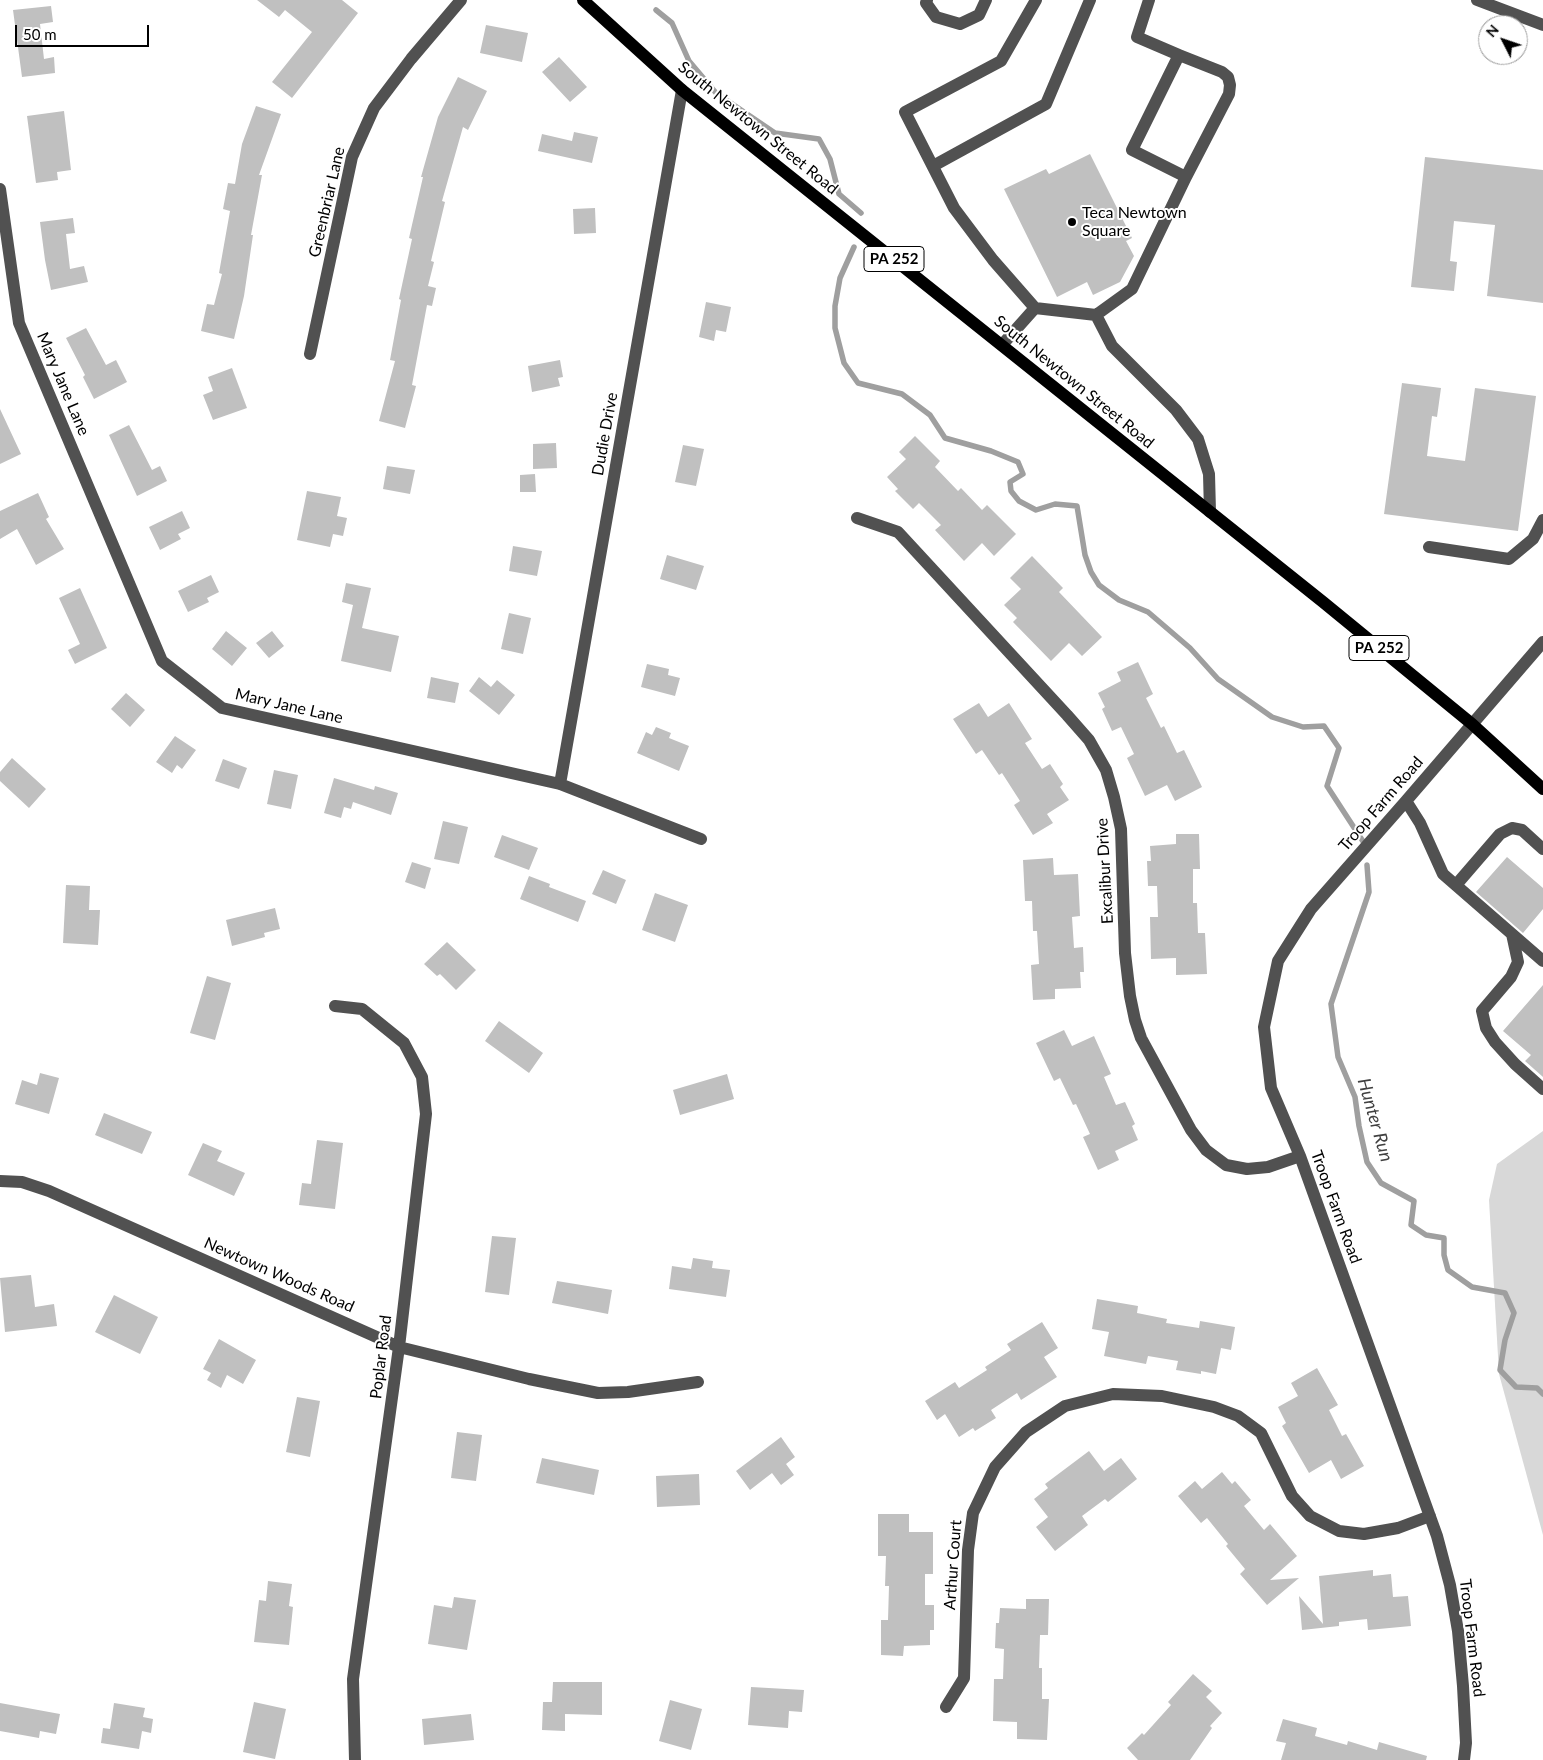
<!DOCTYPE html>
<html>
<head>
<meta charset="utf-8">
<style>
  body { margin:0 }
  #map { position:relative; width:1543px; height:1760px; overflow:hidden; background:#fff; font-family:Lato,sans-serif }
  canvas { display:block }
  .north { position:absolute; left:1478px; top:15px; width:50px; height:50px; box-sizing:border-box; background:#fff; border:1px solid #999; border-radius:50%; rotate:311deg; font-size:14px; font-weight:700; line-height:20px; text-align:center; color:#000 }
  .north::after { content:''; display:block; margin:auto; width:18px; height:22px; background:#000; clip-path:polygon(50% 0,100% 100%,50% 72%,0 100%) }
  .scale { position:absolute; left:15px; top:25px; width:134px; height:22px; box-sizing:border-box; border:2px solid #000; border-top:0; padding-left:6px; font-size:15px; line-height:18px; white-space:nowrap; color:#000; -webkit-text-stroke:4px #fff; paint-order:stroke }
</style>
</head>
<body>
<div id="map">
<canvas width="1543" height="1760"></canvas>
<div class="north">N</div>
<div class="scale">50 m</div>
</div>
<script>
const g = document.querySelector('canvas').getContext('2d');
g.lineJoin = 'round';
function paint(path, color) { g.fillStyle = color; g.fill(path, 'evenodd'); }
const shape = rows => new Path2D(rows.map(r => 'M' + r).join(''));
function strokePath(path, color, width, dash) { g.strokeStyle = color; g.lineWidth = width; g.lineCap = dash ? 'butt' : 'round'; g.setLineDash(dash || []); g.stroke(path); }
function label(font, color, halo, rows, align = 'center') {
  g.font = font + ' Lato,sans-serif'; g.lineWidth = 4; g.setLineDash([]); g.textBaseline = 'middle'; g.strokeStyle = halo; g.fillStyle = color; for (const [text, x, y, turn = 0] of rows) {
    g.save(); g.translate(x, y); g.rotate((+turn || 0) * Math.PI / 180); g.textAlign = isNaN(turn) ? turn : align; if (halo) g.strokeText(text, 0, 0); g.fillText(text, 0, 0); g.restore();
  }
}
paint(shape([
  [1543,1131,1543,1535,1499,1374,1489,1200,1497,1164]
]), '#d8d8d8');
strokePath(shape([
  [656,10,672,23,689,61,716,93,775,133,819,139,830,159,839,194,861,213],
  [854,247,840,278,835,306,835,328,844,363,858,383,902,394,930,415,945,438,991,451,1018,462,1023,474,1010,482,1011,491,1019,501,1036,510,1055,504,1077,506,1085,555,1091,572,1099,585,1119,600,1148,612,1190,648,1218,679,1272,717,1303,727,1324,726,1339,748,1327,786,1366,846],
  [1367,865,1369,892,1331,1004,1338,1057,1355,1097,1359,1126,1367,1162,1381,1183,1414,1201,1411,1225,1426,1235,1444,1238,1444,1255,1448,1270,1472,1287,1505,1293,1514,1313,1505,1340,1500,1370,1516,1387,1537,1388,1543,1394]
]), '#9f9f9f', 5.5);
paint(shape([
  [257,0,342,0,358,13,292,98,272,82,312,32,285,10,279,17],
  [51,6,53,22,40,24,44,59,54,57,55,73,22,77,13,10],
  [486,25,528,33,522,62,480,53],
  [559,57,587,87,570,102,542,72],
  [458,77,487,91,468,130,463,127,442,201,445,202,431,261,434,262,428,286,436,288,432,306,427,305,412,385,416,386,405,428,379,421,395,361,390,360,401,300,399,299,412,239,409,238,423,177,421,177,438,117],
  [256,106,281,114,259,175,262,175,251,235,253,235,244,296,234,339,201,331,207,304,214,305,222,274,219,273,230,211,223,209,228,183,235,184,242,144],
  [64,111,71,170,57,172,58,180,36,183,27,116],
  [574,132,598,137,592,163,538,151,542,134,572,141],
  [1090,154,1132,238,1126,241,1134,256,1120,282,1093,295,1087,282,1057,297,1004,189,1046,169,1049,174],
  [1425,157,1543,170,1543,303,1487,296,1495,225,1454,221,1450,261,1457,262,1454,291,1411,287],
  [595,208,596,233,574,234,573,209],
  [73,218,75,233,66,234,70,269,84,266,88,282,51,290,45,260,40,222],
  [706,302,731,307,726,332,716,330,714,341,699,337],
  [86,328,106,365,116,360,127,382,94,399,83,377,85,375,66,338],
  [560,360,563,377,558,378,560,386,532,392,528,366],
  [232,368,247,408,213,420,203,395,213,391,208,377],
  [1402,383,1441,388,1437,417,1432,416,1427,456,1465,461,1475,388,1536,396,1518,531,1384,514],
  [0,409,21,454,0,464],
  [129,425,152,470,160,466,167,481,137,496,109,435],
  [915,436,940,461,935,467,958,491,961,488,982,510,987,505,1016,534,994,556,982,543,964,561,935,530,941,525,919,503,913,509,895,491,898,489,887,477,906,459,899,452],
  [556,443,557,468,533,469,533,444],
  [683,445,704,449,696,486,675,482],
  [387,466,415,470,410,494,383,489],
  [535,474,536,492,520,492,520,475],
  [307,491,341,497,337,516,347,518,343,536,333,534,330,547,297,540],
  [38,493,49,517,46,519,64,549,36,565,17,529,0,539,0,511],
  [182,511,190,528,178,534,181,539,160,550,149,527],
  [513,546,542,551,537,576,509,571],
  [667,555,704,566,696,590,660,579],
  [1032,556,1063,588,1059,592,1102,637,1082,656,1069,643,1051,661,1013,622,1017,618,1004,605,1021,589,1010,578],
  [211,575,219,592,207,598,209,602,188,612,178,591],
  [346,583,371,588,362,628,399,636,391,672,341,661,353,605,342,602],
  [80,588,107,648,75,664,68,650,80,644,59,598],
  [509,613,531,618,523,654,501,649],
  [226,631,247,648,232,666,212,649],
  [272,631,284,646,269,658,256,643],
  [1138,662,1153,694,1146,698,1161,728,1164,726,1177,753,1184,750,1202,787,1175,801,1167,785,1145,796,1127,758,1134,754,1121,727,1112,731,1102,709,1105,707,1098,693,1121,681,1117,672],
  [647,664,669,669,668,675,680,678,675,696,641,687],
  [431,677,459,683,455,703,427,698],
  [479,677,491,687,497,680,515,695,499,715,469,691],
  [126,693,145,710,130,727,111,709],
  [979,703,988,717,1009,703,1032,739,1025,743,1042,769,1050,764,1063,784,1060,787,1069,800,1047,814,1053,823,1033,835,1014,805,1020,801,1002,773,999,775,982,750,976,754,953,719],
  [656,727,671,733,669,738,689,746,679,771,637,753,646,732,652,735],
  [175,736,196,750,182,769,177,765,172,773,156,762],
  [12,758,46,789,29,808,0,781,0,772],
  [223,759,247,768,239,789,215,781],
  [274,770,298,775,291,809,267,804],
  [334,778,374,790,375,786,398,793,391,815,353,802,351,809,344,807,341,818,324,813],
  [443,821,468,827,459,864,434,859],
  [1176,834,1199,834,1200,869,1193,869,1193,903,1197,903,1198,933,1205,933,1207,974,1176,975,1176,958,1151,959,1150,917,1158,917,1157,886,1148,886,1147,861,1151,861,1150,846,1176,844],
  [502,835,538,848,529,870,494,857],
  [1507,857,1543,888,1543,909,1523,933,1476,892],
  [1053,858,1054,875,1078,874,1080,916,1072,917,1074,948,1083,947,1084,972,1080,972,1081,988,1055,989,1055,999,1033,1000,1031,965,1039,964,1037,931,1033,931,1032,901,1025,901,1023,860],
  [412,862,431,868,425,889,405,882],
  [603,870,626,880,616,904,592,894],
  [529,876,550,884,549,887,586,901,578,922,520,899],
  [66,885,90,886,89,910,100,910,98,945,63,943],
  [655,893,688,905,675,942,642,930],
  [275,908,280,929,264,933,265,937,232,946,226,920],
  [447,942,476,970,456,990,440,974,437,976,424,964],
  [207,976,231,983,215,1040,190,1033],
  [1543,985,1543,1077,1525,1061,1531,1055,1503,1031],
  [499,1021,543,1053,529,1073,485,1041],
  [1064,1030,1072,1046,1094,1036,1111,1074,1104,1077,1116,1105,1125,1102,1135,1124,1132,1126,1138,1140,1115,1151,1119,1160,1098,1170,1083,1137,1090,1134,1076,1104,1073,1105,1060,1078,1054,1081,1036,1043],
  [40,1073,59,1078,49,1114,15,1104,22,1080,37,1085],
  [727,1074,734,1099,680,1115,673,1090],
  [104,1113,152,1132,142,1154,95,1135],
  [317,1140,343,1143,335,1209,299,1205,302,1183,311,1184],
  [203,1143,222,1151,217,1161,245,1173,234,1196,188,1175],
  [492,1236,516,1238,509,1295,485,1292],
  [693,1258,713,1261,712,1268,730,1270,726,1297,669,1289,672,1266,691,1269],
  [31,1275,35,1307,54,1304,57,1326,5,1332,0,1278],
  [557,1281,612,1290,608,1314,552,1303],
  [114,1295,158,1317,140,1354,95,1332],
  [1097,1299,1138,1306,1137,1313,1167,1319,1166,1323,1199,1328,1200,1321,1235,1327,1231,1350,1221,1348,1216,1374,1201,1371,1201,1374,1176,1370,1178,1361,1148,1356,1146,1364,1104,1356,1109,1332,1092,1329],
  [1042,1322,1058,1348,1044,1357,1057,1377,1021,1400,1017,1393,991,1410,996,1418,975,1431,973,1428,959,1437,945,1414,937,1420,925,1401,955,1382,959,1388,987,1370,985,1367,1011,1350,1007,1344],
  [219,1339,256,1360,243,1384,227,1375,221,1388,207,1380,211,1373,203,1369],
  [1317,1368,1338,1405,1329,1410,1342,1436,1346,1434,1364,1466,1341,1479,1331,1460,1309,1473,1282,1426,1286,1423,1278,1407,1298,1396,1291,1383],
  [297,1397,320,1401,310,1457,286,1452],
  [457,1432,482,1435,476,1481,451,1478],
  [781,1437,795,1457,786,1464,794,1475,781,1485,772,1473,750,1490,736,1471],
  [1089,1451,1104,1471,1121,1458,1137,1479,1108,1502,1105,1499,1082,1516,1088,1525,1055,1551,1036,1527,1048,1517,1034,1499,1048,1488,1045,1484],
  [542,1458,599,1470,594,1495,536,1483],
  [1222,1472,1232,1484,1235,1481,1251,1500,1244,1506,1264,1530,1270,1524,1297,1556,1270,1580,1299,1578,1267,1605,1240,1574,1245,1569,1226,1546,1228,1544,1207,1518,1201,1523,1178,1496,1195,1481,1202,1489],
  [699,1474,700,1505,657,1507,656,1476],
  [878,1514,909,1514,909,1532,933,1532,933,1574,925,1574,925,1605,934,1605,934,1630,930,1630,930,1645,904,1646,903,1656,881,1655,881,1620,888,1620,889,1586,885,1586,886,1556,878,1556],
  [1373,1570,1373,1576,1391,1574,1393,1597,1408,1596,1411,1626,1368,1630,1367,1619,1339,1622,1339,1626,1302,1630,1299,1596,1323,1624,1319,1576],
  [268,1581,292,1584,289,1606,293,1607,289,1645,254,1642,259,1600,266,1601],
  [454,1597,476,1600,467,1650,428,1644,434,1605,452,1608],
  [1026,1599,1049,1599,1048,1635,1040,1635,1039,1668,1042,1668,1042,1699,1049,1699,1047,1740,1017,1739,1017,1722,993,1721,994,1679,1003,1679,1004,1649,995,1648,996,1623,999,1623,1000,1608,1026,1609],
  [1193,1674,1212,1691,1206,1697,1222,1713,1210,1726,1212,1728,1190,1760,1138,1760,1127,1748,1142,1733,1144,1735,1171,1705,1168,1702],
  [553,1682,602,1682,602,1715,565,1714,565,1731,542,1730,543,1702,552,1702],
  [751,1687,804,1690,802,1712,789,1711,788,1728,748,1725],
  [670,1700,702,1709,691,1750,659,1741],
  [254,1702,286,1709,275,1759,243,1752],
  [0,1703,60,1714,56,1734,40,1731,39,1738,0,1731],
  [114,1703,145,1708,143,1717,153,1719,151,1733,142,1731,139,1749,101,1743,103,1728,110,1729],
  [471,1714,474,1740,424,1745,422,1719],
  [1283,1719,1317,1728,1315,1736,1347,1745,1348,1741,1377,1750,1379,1742,1427,1756,1426,1760,1281,1760,1286,1743,1276,1741]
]), '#c0c0c0');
strokePath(shape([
  [927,0,926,3,936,17,960,24,979,15,986,0],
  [1149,0,1137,37,1179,55,1132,150,1186,177,1132,289,1096,315,1112,346,1176,410,1198,439,1209,474,1210,512],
  [1477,0,1543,25],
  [1179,55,1222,72,1228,77,1230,85,1229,94,1186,177],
  [933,166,1046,104,1090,0],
  [0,189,19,323,162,661,222,708,560,784,701,839],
  [1035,308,993,260,954,208,905,112,1001,61,1036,0],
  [1002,345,1035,308,1096,315],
  [310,354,352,157,374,108,411,59,461,0],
  [857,518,898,532,1067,715,1089,740,1106,770,1114,797,1121,829,1125,953,1130,996,1135,1020,1141,1038,1191,1130,1206,1150,1226,1165,1247,1169,1268,1167,1300,1156],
  [1429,547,1509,559,1533,539,1543,520],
  [560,784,682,90],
  [1406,801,1420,823,1443,874,1543,961],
  [1456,885,1500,834,1512,828,1522,830,1543,849],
  [1512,934,1518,962,1511,977,1482,1011,1486,1028,1495,1042,1515,1064,1543,1089],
  [335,1006,362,1009,404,1043,422,1077,426,1114,399,1347,353,1679,355,1760],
  [0,1181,22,1182,49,1191,399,1347,529,1379,598,1393,628,1392,698,1382],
  [946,1707,964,1678,968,1550,973,1513,995,1467,1026,1432,1065,1406,1113,1394,1162,1396,1214,1407,1238,1416,1261,1433,1292,1496,1310,1516,1339,1531,1364,1534,1398,1528,1430,1516],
  [1464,1760,1466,1743,1463,1686,1458,1631,1450,1585,1437,1536,1300,1156,1271,1088,1264,1027,1278,961,1311,909,1406,801,1543,642]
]), '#515151', 12);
strokePath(shape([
  [583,0,682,90,1323,602,1472,724,1543,789]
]), '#000', 12);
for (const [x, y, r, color] of [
  [1072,222,5,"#000"]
]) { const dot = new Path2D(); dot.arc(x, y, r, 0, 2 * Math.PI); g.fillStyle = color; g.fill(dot); strokePath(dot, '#fff', 2); }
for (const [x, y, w] of [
  [894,259,60],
  [1379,648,60]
]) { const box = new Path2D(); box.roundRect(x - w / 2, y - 12.5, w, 25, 4); g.fillStyle = '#fff'; g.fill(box); strokePath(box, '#000', 1); }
label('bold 15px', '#000', null, [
  ["PA 252",894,259],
  ["PA 252",1379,648]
]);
label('16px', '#000', '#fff', [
  ["South Newtown Street Road",758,128,39],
  ["Greenbriar Lane",327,202,-77],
  ["South Newtown Street Road",1074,382,39],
  ["Mary Jane Lane",63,384,67],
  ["Dudie Drive",605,434,-80],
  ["Mary Jane Lane",289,706,13],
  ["Troop Farm Road",1381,804,-49],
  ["Excalibur Drive",1105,871,-93],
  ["Troop Farm Road",1336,1207,70],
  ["Newtown Woods Road",279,1275,24],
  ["Poplar Road",381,1357,-83],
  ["Arthur Court",953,1565,-86],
  ["Troop Farm Road",1472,1638,83]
]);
label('16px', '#000', '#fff', [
  ["Teca Newtown",1082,213],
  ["Square",1082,231]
], 'left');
label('italic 18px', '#404040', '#fff', [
  ["Hunter Run",1375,1120,74]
]);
</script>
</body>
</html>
